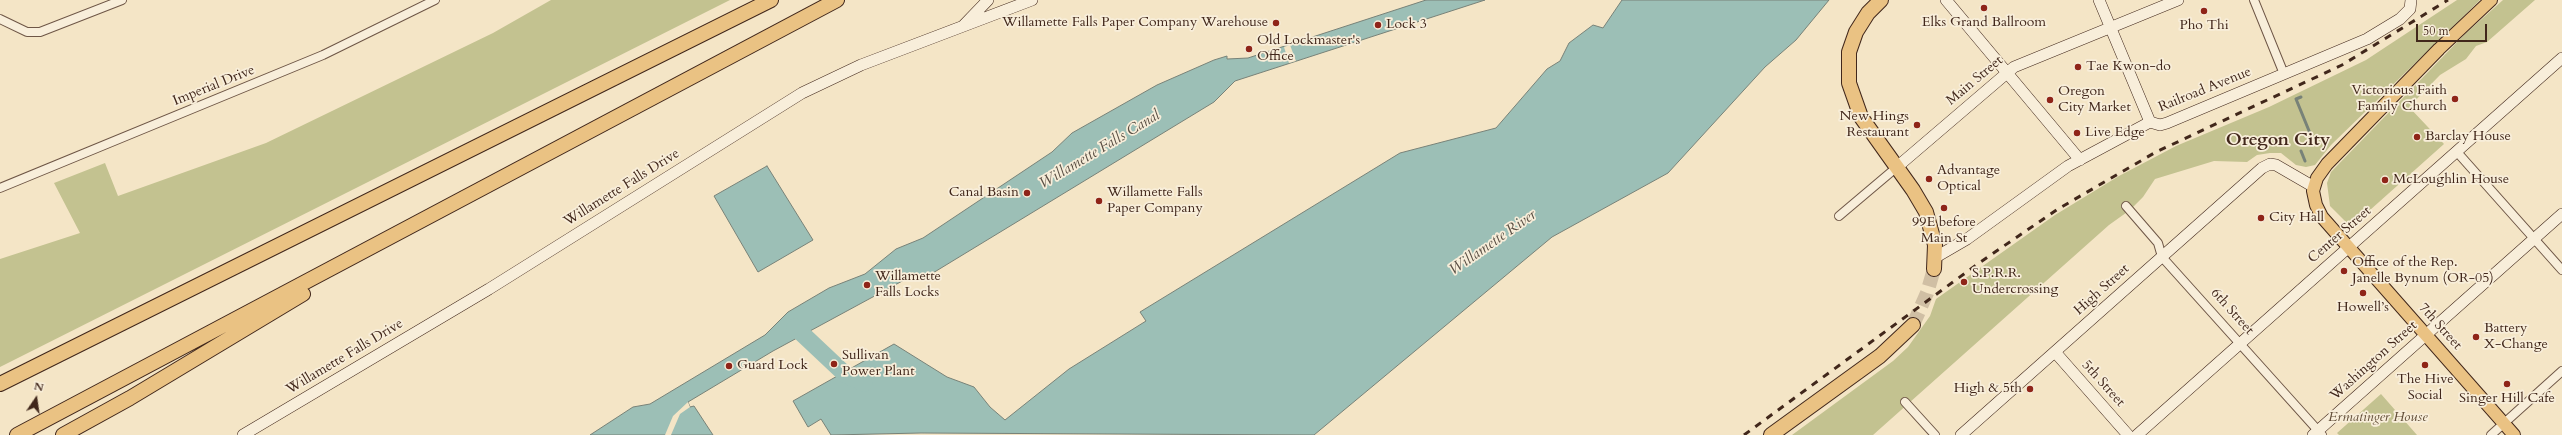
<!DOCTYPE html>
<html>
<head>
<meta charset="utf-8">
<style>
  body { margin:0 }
  #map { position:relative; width:2562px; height:435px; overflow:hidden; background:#f4e5c6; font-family:Cardo,serif }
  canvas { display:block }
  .north { position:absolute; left:16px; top:379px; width:40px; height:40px; -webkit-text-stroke:3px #f8eeda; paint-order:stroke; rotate:13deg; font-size:11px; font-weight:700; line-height:16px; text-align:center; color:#41271b }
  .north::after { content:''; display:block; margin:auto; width:14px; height:18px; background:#41271b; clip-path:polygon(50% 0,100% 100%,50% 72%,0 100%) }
  .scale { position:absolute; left:2416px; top:24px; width:71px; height:18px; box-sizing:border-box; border:2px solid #41271b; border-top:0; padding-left:5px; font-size:12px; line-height:14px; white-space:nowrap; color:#41271b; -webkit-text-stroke:3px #f8eeda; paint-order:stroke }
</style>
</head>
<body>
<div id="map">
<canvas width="2562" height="435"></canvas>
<div class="north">N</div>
<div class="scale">50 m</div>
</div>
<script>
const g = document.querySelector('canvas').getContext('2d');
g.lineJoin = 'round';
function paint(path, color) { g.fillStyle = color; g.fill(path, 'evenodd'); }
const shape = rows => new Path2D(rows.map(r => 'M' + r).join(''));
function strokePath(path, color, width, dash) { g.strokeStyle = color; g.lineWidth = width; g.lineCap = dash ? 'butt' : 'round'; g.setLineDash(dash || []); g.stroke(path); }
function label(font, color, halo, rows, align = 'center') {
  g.font = font + ' Cardo,serif'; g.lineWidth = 3.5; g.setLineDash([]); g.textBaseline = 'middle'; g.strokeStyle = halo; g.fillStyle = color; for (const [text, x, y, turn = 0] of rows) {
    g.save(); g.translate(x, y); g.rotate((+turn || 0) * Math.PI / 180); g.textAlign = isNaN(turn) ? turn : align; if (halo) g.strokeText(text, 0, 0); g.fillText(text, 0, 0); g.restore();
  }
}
paint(shape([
  [551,0,730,0,0,367,0,259,80,233,54,183,105,163,118,196,266,143,493,33],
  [2457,0,2480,0,2331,145,2315,165,2306,167,2296,165,2281,153,2270,153,2257,155,2247,162,2214,161,2155,179,2143,197,2130,210,2109,225,1873,435,1792,435,1893,361,1908,347,1930,316,1936,299,2055,215,2119,176,2176,146,2269,107,2366,60],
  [2503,0,2535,0,2487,42,2476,46,2466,59,2440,75,2409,107,2444,144,2351,227,2330,206,2327,183,2331,172,2465,34],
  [2381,394,2417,435,2339,435,2337,433]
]), '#c3c290');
const water = shape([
  [1426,0,1485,0,1235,81,1214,102,923,279,906,279,773,351,688,402,690,407,694,406,713,435,590,435,633,407,650,404,765,335,788,312,829,288,865,274,896,249,923,238,1052,152,1072,133,1157,85,1214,60,1227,56,1227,59,1248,58,1426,0],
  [1622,0,1829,0,1796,40,1765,67,1668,173,1552,237,1314,435,921,433,831,435,821,419,808,427,793,401,894,344,947,377,974,387,990,407,1005,420,1069,369,1146,321,1140,312,1400,153,1496,128,1547,69,1560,61,1569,43,1593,25,1603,28,1622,0],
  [767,166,813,240,758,272,714,196,767,166]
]);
paint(water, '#9cbfb6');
strokePath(water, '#788278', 1);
paint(shape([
  [1290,45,1296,61,1289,63,1284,47],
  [688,402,690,407,680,414,671,435,665,435,673,416]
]), '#f4e5c6');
strokePath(shape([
  [2301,97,2296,99,2314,143,2307,145],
  [2301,151,2305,161]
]), '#788278', 3);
strokePath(shape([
  [795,327,846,375,864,383]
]), '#9cbfb6', 17);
strokePath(shape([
  [1913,325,1927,293,1934,269]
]), '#d0bfa4', 14, [14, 7]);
const street = shape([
  [2254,0,2284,74],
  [0,19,27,32,40,32,122,0],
  [2457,152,2562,270],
  [0,188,323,55,435,0],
  [2126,206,2158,243,2162,257,2322,435],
  [1839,216,1897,167],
  [1905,402,1935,435],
  [2491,435,2562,371]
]);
const secondary = shape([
  [1946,0,2080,160],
  [2099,0,2150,122],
  [964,25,988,0],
  [1897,167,2014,67,2178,0],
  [1936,257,1967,239,2068,166,2150,122,2160,125,2167,123,2367,39,2400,19,2410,9,2411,0],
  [2055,352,2128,435],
  [243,435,489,289,802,93,861,65,1032,0],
  [1961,435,2262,168,2270,164,2276,165,2314,187],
  [2137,435,2562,58],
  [2313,435,2562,214]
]);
const primary = shape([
  [2491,0,2439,49,2327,164,2317,178,2313,191,2316,205,2322,217,2514,435]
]);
const highway = shape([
  [1881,0,1868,13,1856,32,1849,52,1849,83,1861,117,1913,190,1926,212,1935,245,1934,269],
  [0,384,771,0],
  [17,435,837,0],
  [63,435,130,398,303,294],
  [1771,435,1880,356,1913,325]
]);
strokePath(street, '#6e5646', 10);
strokePath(secondary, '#41271b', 12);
strokePath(primary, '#41271b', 14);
strokePath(highway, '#41271b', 16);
strokePath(street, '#f8eeda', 8);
strokePath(secondary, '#f8eeda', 11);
strokePath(primary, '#eac283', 12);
strokePath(highway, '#eac283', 14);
strokePath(shape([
  [1744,435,1979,263,2058,209,2156,152,2342,65,2448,0]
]), '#41271b', 3, [7, 7]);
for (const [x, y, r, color] of [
  [1984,8,4,"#8f2418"],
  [2204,11,4,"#8f2418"],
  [1276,23,4,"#8f2418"],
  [1378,25,4,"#8f2418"],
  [1249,49,4,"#8f2418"],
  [2078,67,4,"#8f2418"],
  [2455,99,4,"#8f2418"],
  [2050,100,4,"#8f2418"],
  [1917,125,4,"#8f2418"],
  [2077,133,4,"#8f2418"],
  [2417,137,4,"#8f2418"],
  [1929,179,4,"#8f2418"],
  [2385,180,4,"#8f2418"],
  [1027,193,4,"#8f2418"],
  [1099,201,4,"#8f2418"],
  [1944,208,4,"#8f2418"],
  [2261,218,4,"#8f2418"],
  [2344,271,4,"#8f2418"],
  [1964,282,4,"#8f2418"],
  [867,285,4,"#8f2418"],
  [2363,293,4,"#8f2418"],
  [2476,337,4,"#8f2418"],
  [834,364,4,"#8f2418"],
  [2425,365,4,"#8f2418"],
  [729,366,4,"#8f2418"],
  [2507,384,4,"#8f2418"],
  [2030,389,4,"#8f2418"]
]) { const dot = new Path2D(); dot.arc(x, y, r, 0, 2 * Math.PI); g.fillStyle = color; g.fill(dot); strokePath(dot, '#f8eeda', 1.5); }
label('14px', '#41271b', '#f8eeda', [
  ["Willamette Falls Paper Company Warehouse",1268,23,"right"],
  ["Elks Grand Ballroom",1984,23,"center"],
  ["Lock 3",1386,25],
  ["Pho Thi",2204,26,"center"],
  ["Old Lockmaster's",1257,41],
  ["Office",1257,57],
  ["Tae Kwon-do",2086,67],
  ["Victorious Faith",2447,91,"right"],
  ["Family Church",2447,107,"right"],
  ["Oregon",2058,92],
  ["City Market",2058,108],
  ["New Hings",1909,117,"right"],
  ["Restaurant",1909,133,"right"],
  ["Live Edge",2085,133],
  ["Barclay House",2425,137],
  ["Advantage",1937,171],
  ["Optical",1937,187],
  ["McLoughlin House",2393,180],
  ["Canal Basin",1019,193,"right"],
  ["Willamette Falls",1107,193],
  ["Paper Company",1107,209],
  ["City Hall",2269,218],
  ["99E before",1944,223,"center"],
  ["Main St",1944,239,"center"],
  ["Office of the Rep.",2352,263],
  ["Janelle Bynum (OR-05)",2352,279],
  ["S.P.R.R.",1972,274],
  ["Undercrossing",1972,290],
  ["Willamette",875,277],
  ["Falls Locks",875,293],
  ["Howell’s",2363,308,"center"],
  ["Battery",2484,329],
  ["X-Change",2484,345],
  ["Sullivan",842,356],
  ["Power Plant",842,372],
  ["Guard Lock",737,366],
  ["The Hive",2425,380,"center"],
  ["Social",2425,396,"center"],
  ["High & 5th",2022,389,"right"],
  ["Singer Hill Cafe",2507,399,"center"]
], 'left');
label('14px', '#41271b', '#f8eeda', [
  ["Main Street",1975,81,-40],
  ["Imperial Drive",214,86,-22],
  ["Railroad Avenue",2205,90,-22],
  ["Willamette Falls Drive",622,188,-32],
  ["Center Street",2340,235,-41],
  ["High Street",2102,290,-42],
  ["6th Street",2232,312,48],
  ["7th Street",2440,327,48],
  ["Willamette Falls Drive",345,357,-31],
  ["Washington Street",2374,361,-42],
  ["5th Street",2103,384,48]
]);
label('italic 14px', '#624e38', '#f8eeda', [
  ["Ermatinger House",2378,418]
]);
label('italic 15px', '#584d42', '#f8eeda', [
  ["Willamette Falls Canal",1100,150,-31],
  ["Willamette River",1493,243,-35]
]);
label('bold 18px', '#41271b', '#f8eeda', [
  ["Oregon City",2278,141]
]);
</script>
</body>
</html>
